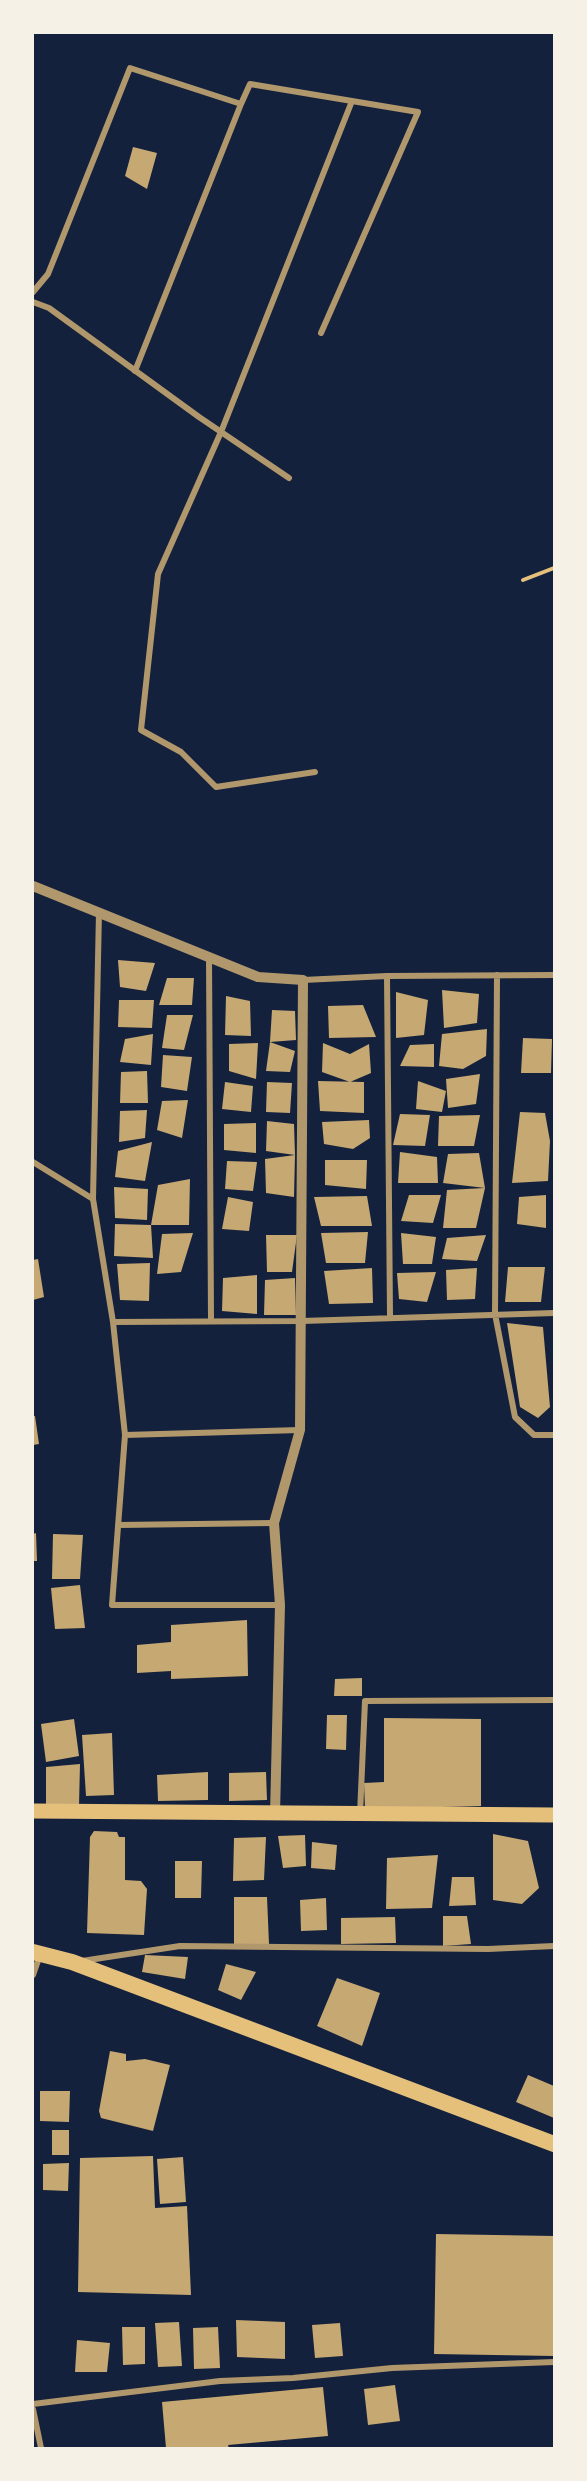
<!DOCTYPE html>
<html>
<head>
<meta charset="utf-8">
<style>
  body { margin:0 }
  #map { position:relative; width:587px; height:2481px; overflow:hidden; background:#14213d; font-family:"Times New Roman",serif }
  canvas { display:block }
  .frame { position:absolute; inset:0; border:34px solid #f6f1e7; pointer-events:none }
</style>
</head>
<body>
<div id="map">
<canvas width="587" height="2481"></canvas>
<div class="frame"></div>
</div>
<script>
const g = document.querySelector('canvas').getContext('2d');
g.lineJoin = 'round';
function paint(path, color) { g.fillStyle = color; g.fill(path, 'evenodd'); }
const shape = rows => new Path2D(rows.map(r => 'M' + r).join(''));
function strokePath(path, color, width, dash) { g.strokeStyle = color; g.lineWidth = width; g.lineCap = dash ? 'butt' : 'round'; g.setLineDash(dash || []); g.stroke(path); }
paint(shape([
  [133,147,157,153,147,189,125,176],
  [118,960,155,963,146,991,120,987],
  [167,978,194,978,192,1005,159,1005],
  [442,990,479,994,477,1023,444,1028],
  [396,992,428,1000,424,1035,396,1038],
  [226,996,250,1001,251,1036,225,1035],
  [119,1000,154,1000,152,1028,118,1027],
  [363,1005,376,1037,329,1038,328,1006],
  [272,1010,295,1011,296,1040,270,1042],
  [167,1015,193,1015,184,1050,162,1048],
  [487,1029,486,1056,463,1069,439,1066,442,1034],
  [153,1034,151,1065,120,1062,125,1039],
  [523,1038,552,1039,551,1073,521,1073],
  [270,1042,295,1051,290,1072,266,1071],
  [258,1043,256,1079,229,1071,229,1044],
  [323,1043,350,1054,369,1044,371,1073,350,1082,322,1072],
  [434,1044,434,1067,400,1066,410,1045],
  [163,1055,192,1057,187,1091,161,1087],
  [147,1071,148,1103,120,1103,121,1072],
  [480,1074,476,1104,448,1108,446,1079],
  [318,1081,364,1082,364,1113,320,1111],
  [418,1081,446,1091,442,1112,416,1109],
  [225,1082,253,1086,251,1112,222,1109],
  [267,1082,292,1083,290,1113,266,1112],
  [188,1100,182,1138,157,1130,162,1101],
  [147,1110,145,1138,119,1142,120,1111],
  [520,1112,545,1113,550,1141,548,1181,512,1183],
  [400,1114,430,1115,425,1146,393,1145],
  [480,1115,474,1146,438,1146,439,1116],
  [369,1120,370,1138,353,1149,324,1144,322,1122],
  [267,1121,294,1124,295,1155,266,1151],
  [256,1123,256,1153,224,1150,224,1124],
  [152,1142,145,1181,115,1177,118,1151],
  [400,1152,437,1157,438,1183,398,1183],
  [479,1153,485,1188,443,1183,448,1154],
  [295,1155,294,1197,266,1193,265,1159],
  [325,1160,367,1160,366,1189,325,1185],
  [227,1161,257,1162,253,1191,225,1189],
  [190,1179,189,1225,151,1225,158,1185],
  [114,1187,148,1189,147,1220,115,1218],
  [485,1188,476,1228,443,1228,447,1190],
  [409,1195,441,1195,433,1223,401,1221],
  [546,1195,546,1228,517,1224,519,1197],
  [367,1196,372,1226,321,1226,314,1197],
  [228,1197,253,1202,249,1231,222,1229],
  [115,1224,151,1225,153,1258,114,1256],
  [368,1232,365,1263,326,1263,321,1233],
  [193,1233,181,1272,157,1274,162,1234],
  [401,1233,436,1237,432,1264,403,1264],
  [266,1235,297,1235,292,1272,267,1272],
  [486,1235,477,1261,442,1259,447,1238],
  [38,1259,44,1297,33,1300,33,1260],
  [150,1263,149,1301,120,1300,117,1264],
  [508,1267,545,1267,541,1302,505,1302],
  [372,1268,373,1303,329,1304,324,1271],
  [477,1268,475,1299,447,1300,446,1270],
  [436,1272,427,1302,399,1299,397,1273],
  [257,1275,257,1314,222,1311,223,1278],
  [295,1278,296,1315,264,1315,265,1280],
  [507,1323,543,1327,550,1407,538,1418,520,1407],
  [33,1416,35,1416,39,1444,33,1445],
  [36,1533,37,1561,33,1561,33,1534],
  [53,1534,83,1535,80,1579,52,1579],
  [80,1585,85,1628,55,1629,51,1588],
  [247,1620,248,1676,171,1679,171,1671,137,1673,137,1645,171,1642,171,1625],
  [362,1678,362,1696,334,1696,335,1679],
  [327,1715,347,1715,346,1750,326,1749],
  [384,1718,481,1719,481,1806,365,1809,364,1783,384,1782],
  [74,1719,79,1756,46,1762,41,1724],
  [112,1733,114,1795,86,1796,82,1735],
  [80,1764,79,1806,46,1806,46,1767],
  [208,1772,208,1800,158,1801,157,1775],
  [266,1772,267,1800,229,1801,229,1773],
  [94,1831,117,1832,119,1837,125,1837,125,1880,141,1881,147,1889,144,1935,87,1933,90,1837],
  [493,1834,528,1841,539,1888,522,1904,493,1900],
  [305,1835,306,1866,283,1868,278,1836],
  [266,1837,264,1880,233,1881,234,1838],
  [312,1842,337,1845,335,1870,311,1868],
  [438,1855,432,1908,386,1909,387,1858],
  [175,1861,202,1861,201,1898,175,1898],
  [452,1877,474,1877,476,1905,449,1906],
  [234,1897,267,1897,269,1944,234,1947],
  [326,1898,327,1930,301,1931,300,1900],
  [443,1916,467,1916,471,1944,443,1946],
  [395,1917,396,1943,341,1944,341,1918],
  [145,1955,188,1957,185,1979,142,1972],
  [226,1964,256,1972,241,2000,218,1990],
  [337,1978,380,1993,362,2046,317,2026],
  [110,2051,126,2054,126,2061,145,2059,170,2065,153,2131,101,2118,99,2111],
  [528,2075,554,2086,554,2118,516,2102],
  [40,2091,70,2091,69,2122,40,2121],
  [52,2130,69,2130,69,2155,52,2155],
  [153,2156,155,2208,187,2206,191,2295,78,2292,80,2158],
  [183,2157,186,2202,160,2204,157,2159],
  [69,2163,68,2191,43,2190,43,2164],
  [436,2234,554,2236,554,2356,434,2354],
  [236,2320,285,2322,285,2359,237,2357],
  [179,2322,182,2366,158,2367,155,2323],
  [340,2323,343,2356,315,2358,312,2325],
  [122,2327,145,2327,145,2364,123,2365],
  [218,2327,220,2368,194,2369,193,2328],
  [77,2340,110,2343,107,2372,75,2372],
  [395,2385,400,2421,368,2425,364,2389],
  [323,2387,328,2436,228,2445,229,2448,166,2448,162,2402]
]), '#c6a872');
strokePath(shape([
  [523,580,554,568]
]), '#e5c07b', 4);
strokePath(shape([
  [33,292,48,274,130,68,241,104,250,84,418,112,321,333],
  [33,302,49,308,199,417,289,478],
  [135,371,241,104],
  [315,772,216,787,181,752,141,730,158,574,221,432,352,101],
  [209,956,211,1320],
  [497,975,495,1314,515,1417,534,1435,554,1435],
  [387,976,390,1316],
  [303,980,387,976,554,975],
  [33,1162,93,1199,99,912],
  [93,1199,113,1322,125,1435,112,1605,280,1605],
  [113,1322,302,1321,554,1313],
  [125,1435,300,1430],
  [118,1525,274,1523],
  [360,1814,365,1701,554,1700],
  [82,1961,180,1946,488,1949,554,1946],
  [33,1975,40,1955],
  [33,2404,220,2381,293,2378,392,2368,554,2362],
  [33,2409,41,2448]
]), '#b1986c', 6);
strokePath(shape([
  [33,886,258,977,303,980,300,1430,274,1523,280,1605,275,1814]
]), '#b1986c', 10);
strokePath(shape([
  [33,1811,554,1815]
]), '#e5c07b', 15);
strokePath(shape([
  [33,1952,72,1962,554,2144]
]), '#e5c07b', 16);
</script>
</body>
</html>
